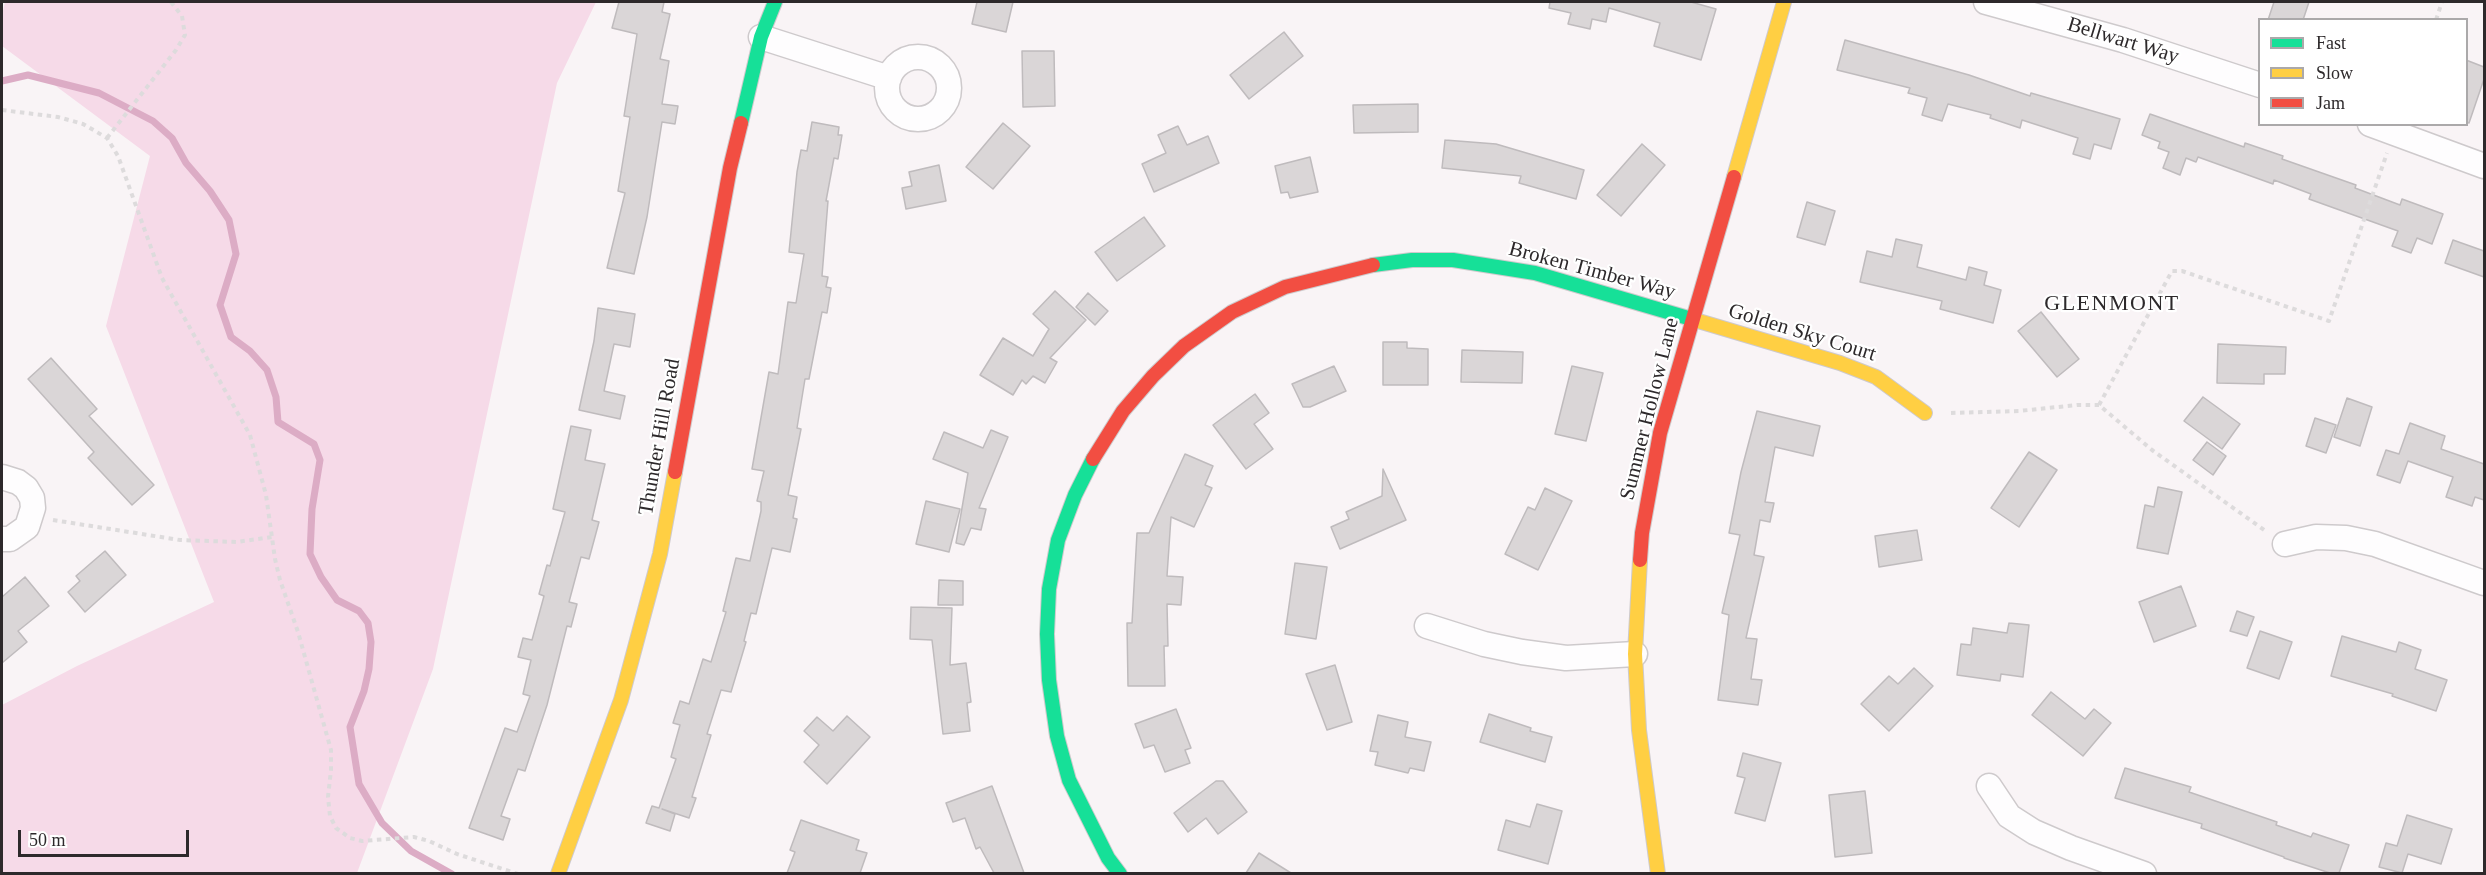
<!DOCTYPE html>
<html>
<head>
<meta charset="utf-8">
<style>
  body { margin:0 }
  #map { position:relative; width:2486px; height:875px; overflow:hidden; background:#f9f4f6; font-family:Georgia,serif }
  canvas { display:block }
  .frame { position:absolute; inset:0; border:3px solid #2d292b; pointer-events:none }
  .legend { position:absolute; left:2258px; top:18px; width:210px; height:108px; box-sizing:border-box; background:#fff; border:2px solid #aba9aa; margin:0; padding:8px 10px; list-style:none; font-size:18px; color:#2d292b }
  .legend li { display:flex; align-items:center; gap:12px; height:30px }
  .legend b { width:30px; border:2px solid #aba9aa }
  .scale { position:absolute; left:18px; top:830px; width:171px; height:27px; box-sizing:border-box; border:3px solid #2d292b; border-top:0; padding-left:8px; font-size:18px; line-height:21px; white-space:nowrap; color:#2d292b; -webkit-text-stroke:4px #fff; paint-order:stroke }
</style>
</head>
<body>
<div id="map">
<canvas width="2486" height="875"></canvas>
<div class="frame"></div>
<ul class="legend">
<li><b style="height:8px;background:#16e098"></b>Fast</li>
<li><b style="height:8px;background:#ffcf43"></b>Slow</li>
<li><b style="height:8px;background:#f24e42"></b>Jam</li>
</ul>
<div class="scale">50 m</div>
</div>
<script>
const g = document.querySelector('canvas').getContext('2d');
g.lineJoin = 'round';
function paint(path, color) { g.fillStyle = color; g.fill(path, 'evenodd'); }
const shape = rows => new Path2D(rows.map(r => 'M' + r).join(''));
function strokePath(path, color, width, dash) { g.strokeStyle = color; g.lineWidth = width; g.lineCap = dash ? 'butt' : 'round'; g.setLineDash(dash || []); g.stroke(path); }
function label(font, color, halo, rows, align = 'center') {
  g.font = font + ' Georgia,serif'; g.lineWidth = 4.5; g.setLineDash([]); g.textBaseline = 'middle'; g.strokeStyle = halo; g.fillStyle = color; for (const [text, x, y, turn = 0] of rows) {
    g.save(); g.translate(x, y); g.rotate((+turn || 0) * Math.PI / 180); g.textAlign = isNaN(turn) ? turn : align; if (halo) g.strokeText(text, 0, 0); g.fillText(text, 0, 0); g.restore();
  }
}
paint(shape([
  [5,2,596,2,557,83,433,669,357,873,2,873,2,705,77,666,214,602,106,326,150,156,2,46,2,15]
]), '#f6dae8');
strokePath(shape([
  [2,81,28,75,99,93,153,121,172,138,186,163,210,191,229,220,236,254,220,305,231,337,250,351,267,370,276,397,278,422,314,444,320,460,312,509,310,554,321,577,337,600,359,611,368,623,371,642,369,669,364,691,350,727,359,784,382,823,411,851,452,874]
]), '#dcacc5', 7);
const building = shape([
  [619,2,664,2,662,12,670,14,660,59,669,61,662,104,678,106,675,124,662,122,647,217,634,274,607,268,625,193,618,191,630,117,624,116,637,34,612,28,619,2],
  [977,2,1013,2,1006,32,972,24,977,2],
  [1550,2,1691,2,1716,9,1701,60,1654,46,1660,23,1609,8,1606,22,1592,19,1590,29,1568,24,1571,13,1549,8,1550,2],
  [2274,2,2309,2,2303,20,2268,20,2274,2],
  [1284,32,1303,56,1249,99,1230,75,1284,32],
  [1845,40,1969,75,2030,96,2031,93,2120,119,2111,149,2094,144,2090,159,2073,154,2078,138,2022,120,2020,128,1990,118,1991,115,1948,104,1942,121,1922,115,1927,98,1908,93,1910,88,1837,70,1845,40],
  [1022,51,1054,51,1055,106,1023,107,1022,51],
  [2466,60,2484,67,2484,79,2469,123,2466,122,2466,60],
  [1418,104,1418,132,1354,133,1353,105,1418,104],
  [2150,114,2244,147,2245,143,2283,156,2282,159,2356,185,2355,188,2400,205,2402,199,2443,214,2432,244,2417,238,2411,253,2392,246,2398,231,2309,199,2311,194,2274,180,2273,184,2198,157,2196,162,2186,158,2180,175,2163,168,2169,152,2158,148,2160,142,2142,135,2150,114],
  [812,122,839,127,838,135,842,135,838,159,834,158,826,201,828,201,822,276,828,277,826,287,831,288,827,313,822,312,809,379,805,379,797,428,801,429,788,495,797,497,793,518,797,519,790,552,772,548,756,614,751,613,744,641,746,642,731,692,721,690,707,734,711,735,692,797,696,798,689,818,662,809,675,814,670,831,646,823,652,806,659,808,676,759,671,757,680,725,673,723,680,701,689,704,703,659,711,662,726,612,723,611,736,558,750,561,761,511,761,502,757,501,764,471,752,469,769,372,778,374,788,302,796,303,804,254,789,252,797,172,801,150,807,151,812,122],
  [1003,123,1030,146,993,189,966,167,1003,123],
  [1178,126,1187,145,1208,136,1219,163,1154,192,1142,164,1166,153,1158,135,1178,126],
  [1445,140,1496,144,1584,170,1576,199,1519,183,1521,176,1442,168,1445,140],
  [1642,144,1665,165,1621,216,1597,195,1642,144],
  [1310,157,1318,192,1290,198,1288,192,1281,193,1275,166,1310,157],
  [939,165,946,201,906,209,902,188,912,186,909,172,939,165],
  [1807,202,1835,211,1825,245,1797,237,1807,202],
  [1144,217,1165,246,1117,281,1095,252,1144,217],
  [1896,239,1922,245,1917,267,1966,280,1969,267,1987,272,1984,285,2001,290,1993,323,1940,309,1942,301,1860,282,1867,251,1892,257,1896,239],
  [2453,240,2484,251,2484,277,2445,263,2453,240],
  [1055,291,1086,320,1050,358,1057,362,1045,383,1033,376,1026,384,1022,380,1013,395,980,375,1003,338,1033,356,1049,329,1033,314,1055,291],
  [1088,293,1108,311,1095,325,1076,307,1088,293],
  [598,308,635,314,630,347,614,344,604,391,625,396,620,419,579,410,594,341,598,308],
  [2041,312,2079,359,2057,377,2018,331,2041,312],
  [1383,342,1407,342,1407,348,1428,349,1428,385,1383,385,1383,342],
  [2218,344,2286,347,2285,374,2264,374,2264,384,2217,383,2218,344],
  [1462,350,1523,352,1522,383,1461,382,1462,350],
  [51,358,97,409,89,416,154,485,132,505,88,458,94,452,28,379,51,358],
  [1334,366,1346,391,1310,407,1303,407,1292,384,1334,366],
  [1572,366,1603,373,1586,441,1555,434,1572,366],
  [1255,394,1269,413,1254,424,1273,449,1246,469,1213,425,1255,394],
  [2203,397,2240,424,2222,449,2184,421,2203,397],
  [2347,398,2372,407,2360,446,2334,437,2347,398],
  [1757,411,1820,426,1813,456,1775,447,1765,502,1774,503,1770,522,1760,520,1754,555,1764,557,1746,638,1757,639,1751,679,1762,680,1758,705,1718,700,1729,615,1722,613,1740,535,1729,533,1741,472,1757,411],
  [2315,418,2336,425,2326,453,2306,446,2315,418],
  [2410,423,2445,436,2441,449,2484,464,2484,500,2475,497,2472,506,2446,497,2453,477,2408,461,2400,483,2377,475,2386,450,2399,454,2410,423],
  [571,426,591,430,585,460,605,464,592,520,599,522,589,559,581,557,569,602,577,604,571,627,567,626,547,705,525,771,518,769,501,816,510,819,503,840,469,828,505,728,517,732,530,696,523,694,531,660,518,657,523,638,532,640,544,596,539,594,547,565,550,566,565,512,553,509,571,426],
  [991,430,1008,437,979,508,986,509,981,530,971,528,964,545,956,543,968,473,933,459,944,432,983,448,991,430],
  [2207,442,2226,456,2213,475,2193,460,2207,442],
  [2029,452,2057,470,2019,527,1991,508,2029,452],
  [1185,454,1213,466,1205,485,1212,488,1194,527,1171,517,1167,576,1183,577,1181,605,1167,604,1168,646,1164,646,1165,686,1128,686,1127,623,1132,623,1137,533,1149,533,1185,454],
  [1383,469,1406,520,1340,549,1331,527,1349,519,1346,512,1382,496,1383,469],
  [2158,487,2182,492,2168,554,2137,548,2145,505,2154,507,2158,487],
  [1545,488,1572,501,1538,570,1505,554,1528,507,1535,510,1545,488],
  [926,501,960,509,949,552,916,544,926,501],
  [1917,530,1922,560,1879,567,1875,536,1917,530],
  [105,551,126,575,85,612,68,592,80,581,76,576,105,551],
  [1295,563,1327,567,1316,639,1285,634,1295,563],
  [25,577,49,606,18,631,27,642,2,663,2,597,25,577],
  [939,580,963,581,963,605,938,605,939,580],
  [2181,586,2196,626,2154,642,2139,602,2181,586],
  [911,607,952,608,950,665,966,663,971,702,967,703,970,731,943,734,932,640,910,639,911,607],
  [2237,611,2254,617,2247,636,2230,631,2237,611],
  [2009,623,2029,625,2023,677,2001,674,2000,681,1957,675,1961,644,1971,645,1973,628,2007,633,2009,623],
  [2260,631,2292,642,2279,679,2247,668,2260,631],
  [2342,636,2396,652,2399,642,2421,650,2415,669,2447,680,2436,711,2392,696,2393,694,2331,676,2342,636],
  [1335,665,1352,722,1327,730,1306,674,1335,665],
  [1914,668,1933,686,1889,731,1861,704,1889,676,1898,684,1914,668],
  [2051,692,2085,719,2094,709,2111,723,2083,756,2032,715,2051,692],
  [1176,709,1191,748,1185,750,1190,763,1165,772,1154,745,1144,748,1135,724,1176,709],
  [1489,714,1531,728,1530,731,1552,737,1545,762,1480,742,1489,714],
  [1378,715,1408,722,1405,737,1431,742,1424,771,1410,768,1408,773,1375,765,1378,752,1370,751,1378,715],
  [847,716,870,737,827,784,804,762,819,745,804,731,817,717,833,731,847,716],
  [1743,753,1781,763,1765,821,1735,813,1745,778,1737,776,1743,753],
  [2125,768,2191,787,2189,792,2277,822,2276,825,2311,837,2313,833,2349,845,2339,873,2330,873,2284,858,2284,857,2201,828,2202,824,2115,798,2125,768],
  [1216,781,1223,781,1247,812,1218,834,1206,818,1188,832,1174,813,1216,781],
  [992,786,1024,873,994,873,980,847,976,849,965,818,953,822,946,803,992,786],
  [1865,791,1872,853,1835,857,1829,795,1865,791],
  [1537,804,1562,811,1548,864,1498,850,1506,820,1530,827,1537,804],
  [2407,815,2452,829,2441,864,2408,854,2402,873,2379,867,2386,843,2397,846,2407,815],
  [801,820,859,840,856,850,867,853,860,873,787,873,795,852,790,850,801,820],
  [1259,853,1291,873,1246,873,1259,853]
]);
paint(building, '#dad6d7');
strokePath(building, '#bfbbbd', 1.5);
const street = shape([
  [1986,2,2123,40,2260,85],
  [761,37,889,78],
  '887 88a31 31 0 1 1 62 0a31 31 0 1 1-62 0Z',
  [2370,124,2484,166],
  [2,477,18,482,26,488,32,498,33,508,27,527,10,539,2,539],
  [2285,544,2316,537,2346,538,2375,544,2484,583],
  [1427,626,1484,644,1522,652,1566,658,1635,654],
  [1989,786,2009,816,2034,832,2071,848,2144,874]
]);
const fast = shape([
  [741,123,761,37,775,2],
  [1373,265,1412,260,1453,260,1535,273,1695,320],
  [1093,459,1075,495,1058,540,1049,589,1047,634,1049,680,1057,736,1069,780,1108,858,1120,874]
]);
const slow = shape([
  [1734,177,1784,2],
  [1695,320,1840,363,1876,377,1925,413],
  [1640,560,1635,654,1639,730,1658,874],
  [558,874,621,700,660,554,675,472]
]);
const jam = shape([
  [1093,459,1123,411,1153,376,1184,346,1232,312,1285,287,1373,265],
  [675,472,730,168,741,123],
  [1640,560,1642,533,1660,433,1734,177]
]);
strokePath(street, '#cecacc', 27);
strokePath(fast, '#cecacc', 16);
strokePath(slow, '#cecacc', 16);
strokePath(jam, '#cecacc', 16);
strokePath(shape([
  [2436,20,2442,2],
  [2,110,58,117,83,124,107,138,118,156,162,278,250,435,266,495,275,559,280,580,298,632,331,750,331,770,328,797,330,816,336,828,350,838,362,841,414,837,429,841,457,854,518,874],
  [107,138,176,50,185,35,182,16,171,2],
  [2099,405,2172,271,2182,271,2329,321,2387,153],
  [1951,413,2019,411,2077,405,2099,405,2152,450,2267,532],
  [53,520,180,540,236,542,272,537]
]), '#dddbdc', 4, [4.5, 4.5]);
strokePath(street, '#fefdfe', 24);
strokePath(fast, '#16e098', 14);
strokePath(slow, '#ffcf43', 14);
strokePath(jam, '#f24e42', 14);
label('21px', '#2d292b', '#fff', [
  ["Bellwart Way",2123,41,17],
  ["Broken Timber Way",1592,271,15],
  ["Golden Sky Court",1802,333,17],
  ["Summer Hollow Lane",1650,409,-76],
  ["Thunder Hill Road",660,437,-80]
]);
g.letterSpacing = '1.5px';
label('22px', '#2d292b', '#fff', [
  ["GLENMONT",2112,304]
]);
g.letterSpacing = '0px';
</script>
</body>
</html>
